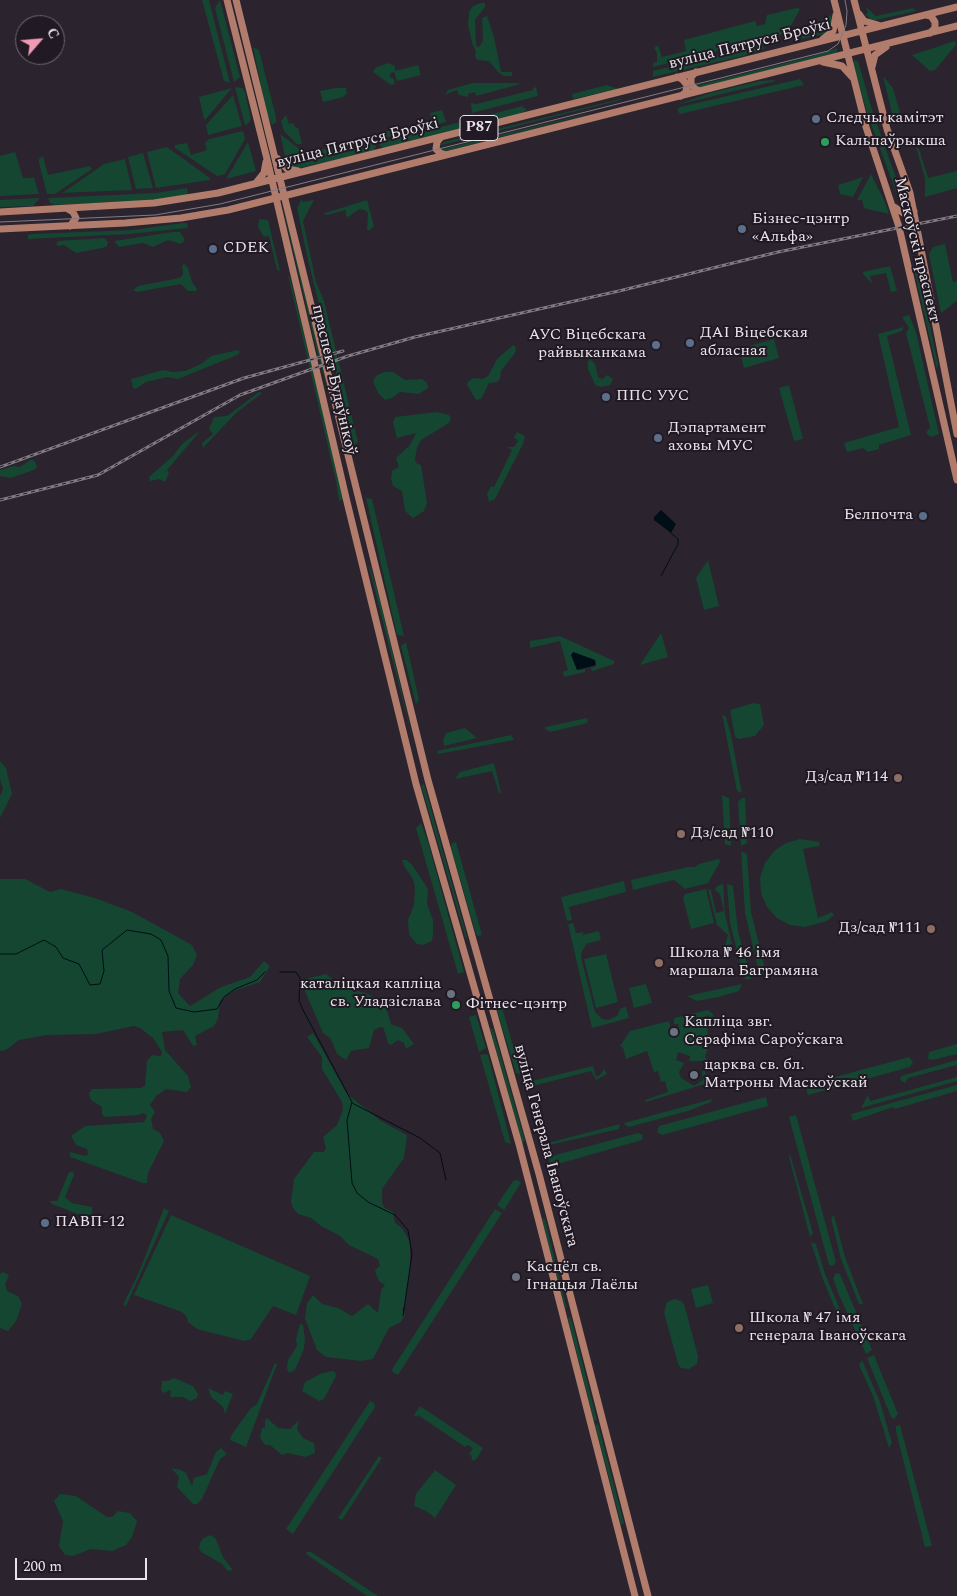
<!DOCTYPE html>
<html>
<head>
<meta charset="utf-8">
<style>
  body { margin:0 }
  #map { position:relative; width:957px; height:1596px; overflow:hidden; background:#2b232d; font-family:Spectral,serif }
  canvas { display:block }
  .north { position:absolute; left:15px; top:15px; width:50px; height:50px; box-sizing:border-box; background:#211923; border:1px solid #716a73; border-radius:50%; rotate:63deg; font-size:14px; font-weight:700; line-height:20px; text-align:center; color:#e9e4ea }
  .north::after { content:''; display:block; margin:auto; width:18px; height:22px; background:#f09ab4; clip-path:polygon(50% 0,100% 100%,50% 72%,0 100%) }
  .scale { position:absolute; left:15px; top:1558px; width:132px; height:22px; box-sizing:border-box; border:2px solid #e9e4ea; border-top:0; padding-left:6px; font-size:15px; line-height:18px; white-space:nowrap; color:#e9e4ea; -webkit-text-stroke:4px #211923; paint-order:stroke }
</style>
</head>
<body>
<div id="map">
<canvas width="957" height="1596"></canvas>
<div class="north">С</div>
<div class="scale">200 m</div>
</div>
<script>
const g = document.querySelector('canvas').getContext('2d');
g.lineJoin = 'round';
function paint(path, color) { g.fillStyle = color; g.fill(path, 'evenodd'); }
const shape = rows => new Path2D(rows.map(r => 'M' + r).join(''));
function strokePath(path, color, width, dash) { g.strokeStyle = color; g.lineWidth = width; g.lineCap = dash ? 'butt' : 'round'; g.setLineDash(dash || []); g.stroke(path); }
function label(font, color, halo, rows, align = 'center') {
  g.font = font + ' Spectral,serif'; g.lineWidth = 4; g.setLineDash([]); g.textBaseline = 'middle'; g.strokeStyle = halo; g.fillStyle = color; for (const [text, x, y, turn = 0] of rows) {
    g.save(); g.translate(x, y); g.rotate((+turn || 0) * Math.PI / 180); g.textAlign = isNaN(turn) ? turn : align; if (halo) g.strokeText(text, 0, 0); g.fillText(text, 0, 0); g.restore();
  }
}
paint(shape([
  [202,0,209,0,230,83,224,81],
  [220,0,240,77,234,82,215,8],
  [481,3,485,3,485,7,475,20,476,45,479,47,483,41,482,18,487,16,494,37,501,72,512,72,512,76,504,76,498,72,489,61,477,60,475,56,476,52,472,43,468,25,469,12,473,6],
  [866,7,876,16,913,8,916,11,872,21,865,14,868,13],
  [797,8,800,9,787,33,653,67,653,63,657,62,657,53,654,48,658,45,662,57,686,51,684,40,755,21,757,26,765,24,767,15],
  [831,15,832,27,827,33,802,39,801,34,811,31,822,20,825,20,826,24,829,23,828,16],
  [955,41,956,45,935,70,930,71,912,55],
  [762,44,764,49,751,54,653,77,653,71],
  [253,47,259,50,276,117,276,122,272,125,267,114],
  [837,48,837,52,831,54,698,88,695,86,809,57],
  [855,60,858,61,873,113,904,200,904,208,901,206,867,113,853,63],
  [388,63,395,66,395,71,418,65,421,75,397,81,394,72,390,74,390,77,394,79,395,84,391,85,373,72,375,68],
  [883,76,893,88,901,116,900,118,893,118],
  [800,79,804,85,680,114,677,110,680,107],
  [774,80,776,81,676,105,710,93,760,81],
  [473,83,516,83,521,84,476,96,475,92,468,94,468,97,459,95,457,90,445,95,448,90],
  [607,85,618,89,573,99,572,94],
  [235,87,243,88,245,92,251,119,248,124,245,125],
  [536,87,538,96,472,113,471,103,477,104,533,90,533,88],
  [232,88,206,119,204,119,199,97],
  [336,88,346,88,347,93,343,97,323,102,320,91],
  [233,95,242,126,208,135,206,125],
  [620,99,621,100,438,146,444,142],
  [522,106,527,110,518,115,476,125,474,119],
  [442,110,446,122,379,139,383,132,432,120,430,113],
  [286,115,289,124,293,123,296,128,298,127,302,144,297,144,284,131,281,121],
  [586,115,442,152,439,150,586,114],
  [468,120,469,127,385,149,380,146,379,143],
  [243,131,245,139,225,174,217,176,175,148,175,145,187,143,191,155,207,150,205,143,209,139],
  [280,134,306,154,369,136,372,138,376,147,373,152,290,170,287,164],
  [248,142,256,171,226,179],
  [167,147,210,178,210,180,156,188,147,152],
  [916,147,919,149,928,178,957,171,957,188,925,197,925,178],
  [15,152,23,178,34,178,39,194,0,196,0,156],
  [143,153,153,188,136,189,128,157],
  [43,156,48,175,90,166,92,169,55,194,47,194,39,163,39,159],
  [125,159,132,190,62,193,104,164],
  [871,174,885,202,889,214,867,209,864,208,862,200,857,200],
  [863,177,853,197,840,194,838,185],
  [187,188,188,195,156,200,55,205,50,203,48,198,155,193],
  [40,198,33,206,0,207,0,200],
  [302,199,303,202,314,200,303,221,316,282,324,301,358,442,354,445,308,260,297,208],
  [367,200,374,226,370,230,367,230,368,213,365,210,359,209,348,217,346,216,346,210,327,215,322,214],
  [282,204,297,258,330,398,317,351],
  [259,219,268,220,280,271,277,270,269,236,264,237,258,227],
  [182,223,187,223,188,228,130,234,28,239,28,235,32,234,132,230],
  [172,232,180,232,185,240,181,244,168,240,153,247,143,243,119,247,114,241],
  [104,238,108,242,107,246,102,248,76,253,64,245,58,246,56,244,58,241],
  [945,244,953,282,957,281,957,301,941,313,929,254,933,247],
  [184,264,188,268,192,282,197,289,196,291,188,291,181,284,137,292,133,290,138,286,179,278,183,275,182,266],
  [917,264,938,364,937,370,913,265],
  [890,266,897,291,891,292,886,273,870,276,872,284,863,274,863,272],
  [288,275,290,277,344,499,339,501,336,481],
  [909,315,916,332,939,434,931,437,926,433,930,427,906,333,909,328,902,317],
  [904,327,902,331,887,336,911,435,879,445,879,449,868,452,863,448,847,452,844,443,899,427,878,334],
  [774,339,779,358,744,368,739,349],
  [513,345,516,347,515,353,501,371,500,379,497,382,489,383,481,399,476,400,467,385,468,382,473,378,482,379,488,376,497,359],
  [238,350,240,352,237,355,178,379,167,377,146,382,136,389,133,388,131,379,135,378,163,370,172,372,185,371,201,364,211,356],
  [590,359,595,364,598,377,602,379,607,375,613,379,610,385,601,387,595,385,588,369,588,362],
  [385,372,393,372,405,380,422,379,427,383,428,388,419,394,400,392,392,398,385,400,378,393,373,381,377,375],
  [789,385,803,439,794,441,779,388],
  [259,392,262,393,236,413,203,448,202,443,213,434,209,429,214,417,227,416],
  [437,412,449,415,451,418,449,423,421,440,417,448,415,459,416,463,421,465,427,503,424,511,413,518,405,511,402,491,393,486,391,479,392,471,399,467,396,458,410,445,416,433,397,438,393,423,395,417],
  [201,430,167,470,169,473,165,482,159,479,150,481,149,477,173,456,182,444],
  [517,432,525,436,523,444,495,499,489,502,487,494,491,486,494,487,512,450,507,447,514,447,518,441,514,437],
  [30,460,33,460,36,463,37,467,34,470,11,478,0,476,0,470,14,466,20,467],
  [366,498,372,499,404,636,397,635],
  [708,560,719,606,704,610,696,578],
  [370,566,380,599,415,749,369,567],
  [661,633,668,657,640,665],
  [560,636,614,661,614,664,592,671,590,668,595,667,595,660,573,652,580,670,585,669,585,672,564,677,563,672,568,670,560,641,530,648,530,641],
  [406,642,419,700,416,704,401,646],
  [753,703,760,704,764,725,755,736,739,739,735,737,730,710],
  [722,714,726,717,731,735,742,793,737,791],
  [587,718,588,722,584,724,550,732,545,729,545,727],
  [465,728,477,738,444,746,443,740,446,733],
  [511,735,514,740,438,754,437,751],
  [0,761,6,768,12,794,0,818,0,796,3,789,0,779],
  [494,763,501,793,499,793,492,771,455,779,460,772],
  [424,784,467,937,466,939,421,785],
  [722,795,729,798,731,846,725,844],
  [742,798,745,798,747,843,741,846,738,802],
  [421,823,428,842,464,972,458,974,416,828],
  [800,839,820,842,819,846,803,849,818,918,832,912,834,915,827,921,805,927,790,925,777,918,767,907,761,893,760,878,765,863,774,851,786,843],
  [456,842,482,935,478,936,476,934,451,848,452,843],
  [741,851,747,854,751,912,766,973,760,977,745,913],
  [718,859,721,860,708,883,685,889,674,880,633,890,631,880,688,867,695,867,699,864],
  [402,860,407,860,413,866,428,889,427,904,433,920,433,934,432,941,423,945,417,944,409,935,408,920,414,905,415,888,413,879,404,866],
  [0,879,25,879,50,892,61,889,98,899,132,912,192,945,197,955,193,965,180,979,178,993,190,1006,221,987,250,977,264,961,270,966,260,982,233,991,220,1001,218,1019,214,1026,195,1036,197,1045,193,1046,183,1030,162,1032,165,1050,188,1076,191,1087,187,1092,166,1089,156,1096,150,1105,155,1112,151,1119,153,1129,160,1133,164,1141,148,1173,147,1183,143,1183,70,1157,70,1152,86,1156,88,1154,87,1149,76,1145,71,1136,85,1126,144,1122,147,1116,144,1113,138,1115,105,1117,102,1114,102,1107,91,1100,89,1093,92,1089,140,1088,145,1086,147,1061,152,1055,161,1056,162,1052,153,1038,140,1028,134,1026,96,1034,47,1035,19,1040,6,1050,0,1051],
  [624,881,626,892,569,907,572,920,567,921,561,897],
  [723,884,725,914,732,944,725,946,728,935,717,925,708,889,711,890,716,913,724,911,720,894,715,890,717,886],
  [727,884,733,886,738,931,751,979,748,980,744,978,730,923],
  [706,889,714,923,691,929,683,898,685,894],
  [573,923,576,933,584,932,582,935,599,931,601,940,578,946,587,944,582,951,581,957,595,1012,602,1019,608,1020,617,1016,621,1008,626,1007,629,1018,592,1028,568,924],
  [606,954,618,1002,596,1008,584,959],
  [326,974,341,986,368,994,385,1004,391,1024,402,1028,414,1044,406,1049,404,1043,398,1040,391,1045,388,1043,383,1027,380,1027,374,1030,369,1048,351,1051,346,1060,337,1054,331,1039,323,1033,302,984,306,979],
  [646,984,652,1003,634,1008,629,988],
  [742,984,739,991,719,997,697,1001,687,996],
  [500,1000,521,1074,516,1073,495,1004],
  [708,1010,713,1014,713,1020,710,1020,709,1015,701,1018,703,1023,707,1024,709,1045,705,1057,708,1061,689,1061,690,1056,678,1052,676,1060,684,1063,679,1072,681,1078,694,1086,703,1080,702,1072,705,1065,708,1064,705,1072,708,1083,646,1102,645,1100,668,1092,665,1081,661,1082,658,1071,654,1072,647,1051,626,1059,623,1048,620,1046,630,1031,669,1021,671,1030,669,1032,676,1037,679,1028,678,1024,674,1024,674,1018],
  [476,1015,486,1048,479,1052,469,1017],
  [490,1028,493,1029,525,1141,522,1142],
  [313,1033,347,1094,381,1121,407,1135,404,1158,382,1189,382,1203,385,1208,393,1212,395,1223,402,1228,410,1242,410,1268,405,1305,402,1309,405,1315,401,1322,389,1328,373,1359,361,1361,326,1357,317,1350,305,1319,307,1303,313,1295,322,1304,338,1308,352,1316,368,1304,378,1313,381,1290,385,1285,379,1281,376,1274,375,1270,380,1266,378,1259,349,1245,340,1236,321,1226,311,1218,298,1214,293,1208,291,1202,294,1179,314,1152,324,1152,326,1148,323,1137,337,1125,343,1110,342,1102,322,1069,322,1057,307,1037],
  [957,1044,957,1054,932,1060,928,1059,929,1052],
  [485,1054,488,1055,511,1144,505,1142,480,1055],
  [909,1057,913,1062,910,1067,808,1095,805,1085],
  [957,1060,957,1065,908,1078,905,1083,900,1080,901,1076],
  [593,1066,596,1077,600,1075,604,1069,607,1074,596,1080,591,1071,533,1086,532,1081],
  [957,1077,957,1081,861,1108,868,1095,870,1101],
  [957,1085,957,1091,895,1109,893,1107,853,1121,851,1114],
  [766,1097,768,1106,662,1135,657,1132,659,1126],
  [712,1099,711,1102,688,1111,629,1127,625,1125,624,1123],
  [796,1115,836,1262,833,1266,829,1265,789,1117],
  [620,1124,619,1129,545,1146,548,1143],
  [638,1133,643,1135,642,1140,551,1166,548,1157],
  [790,1154,813,1233,810,1237,789,1157],
  [69,1172,73,1172,74,1175,65,1197,72,1203,92,1207,92,1215,88,1218,52,1204,50,1201,57,1201],
  [518,1180,521,1183,504,1210,497,1205,513,1181],
  [164,1208,169,1211,126,1306,123,1305,139,1272],
  [495,1209,502,1213,398,1375,391,1371],
  [171,1215,310,1276,296,1315,273,1306,251,1339,245,1341,197,1329,188,1322,187,1317,182,1312,134,1295],
  [834,1215,845,1257,863,1304,859,1304,841,1259,831,1218],
  [542,1219,545,1219,567,1310,565,1308],
  [811,1242,816,1244,825,1274,842,1314,839,1318,822,1277],
  [3,1272,9,1275,5,1284,7,1291,18,1296,22,1304,16,1321,8,1331,0,1328,0,1274],
  [836,1273,840,1274,872,1350,866,1354,839,1295,833,1278],
  [708,1285,713,1303,696,1308,691,1289],
  [674,1299,681,1301,684,1304,698,1356,697,1364,689,1369,681,1368,678,1364,664,1312,667,1302],
  [569,1317,571,1318,597,1420,594,1421,568,1319],
  [300,1324,303,1325,305,1339,304,1349,295,1370,289,1373,287,1368,288,1360,297,1346,296,1340],
  [874,1355,898,1414,894,1419,891,1417,867,1358],
  [862,1360,880,1402,892,1443,889,1448,873,1396,859,1365],
  [275,1363,277,1364,246,1447,230,1440,232,1434,251,1408,257,1404],
  [332,1371,335,1372,336,1376,324,1399,319,1401,302,1391,305,1382,320,1374],
  [174,1378,193,1386,198,1394,197,1398,190,1401,183,1397,170,1397,171,1390,163,1393,161,1390,162,1381,168,1381],
  [208,1388,223,1395,225,1391,233,1394,225,1414,223,1407,211,1397],
  [370,1401,374,1403,375,1407,293,1534,286,1529],
  [420,1406,483,1448,478,1457,474,1461,471,1459,472,1456,469,1454,473,1448,467,1445,465,1447,418,1415,416,1417,414,1415],
  [267,1418,278,1428,290,1429,299,1420,297,1429,303,1438,314,1443,315,1453,305,1457,288,1453,282,1455,270,1445,265,1445,260,1438,262,1428,265,1427,265,1420],
  [598,1424,624,1523,623,1524,621,1524,595,1425],
  [900,1425,932,1546,925,1547,896,1431,896,1426],
  [221,1448,227,1454,220,1459,202,1499,197,1504,193,1504,177,1487,179,1477,171,1468,181,1470,186,1473,192,1486,194,1478,207,1474,216,1452],
  [379,1456,382,1458,342,1520,338,1518],
  [435,1470,456,1485,435,1518,426,1511,414,1506,416,1494],
  [60,1494,76,1496,107,1517,112,1517,118,1511,130,1513,137,1521,132,1537,126,1545,112,1551,91,1549,73,1556,65,1555,59,1546,63,1521,54,1501],
  [211,1535,216,1539,223,1557,233,1570,228,1571,222,1564,201,1552,199,1548,200,1543,203,1538],
  [307,1552,311,1552,378,1596,367,1596,306,1554]
]), '#144632');
paint(shape([
  [661,510,676,524,671,533,654,520,654,517],
  [573,652,595,660,596,665,577,670,571,655]
]), '#000e17');
strokePath(shape([
  [661,576,678,544,678,539,671,533],
  [0,954,16,954,44,940,56,947,63,958,79,964,90,985,100,984,104,971,102,950,127,930,151,934,161,940,168,956,169,991,176,1008,194,1012,217,1009,224,997,235,989,257,980,265,972],
  [280,972,296,972,300,978,299,1001,303,1010,352,1102,347,1120,352,1183,357,1193,368,1202,395,1215,408,1230,412,1254,403,1316],
  [352,1103,420,1138,440,1153,446,1180]
]), '#000e17', 1);
strokePath(shape([
  [227,0,267,159,347,502,416,784,519,1144,635,1596],
  [236,0,428,780,539,1174,648,1596],
  [834,0,866,127,899,227,957,480],
  [854,0,887,129,910,193,957,434],
  [859,14,864,21,878,25],
  [926,15,931,16,935,22,935,28,930,33],
  [823,39,833,31,836,15],
  [823,62,842,66,852,77],
  [872,67,875,55,886,47],
  [696,72,691,77,691,84,695,89,700,91],
  [677,77,682,79,687,85,686,92,681,96],
  [441,137,437,142,436,149,440,153,446,155],
  [278,159,287,169,298,171],
  [256,183,264,173,266,162],
  [894,207,905,214,914,211],
  [68,209,73,212,76,218,70,226],
  [0,212,154,203,218,193,957,7],
  [0,229,125,223,181,218,228,210,957,26]
]), '#b17c6b', 7);
strokePath(shape([
  [0,222,155,215,220,204,828,51,838,44,846,25,847,11,845,0]
]), '#827b84', 1);
const rail = shape([
  [0,467,244,378,343,351],
  [0,500,98,475,240,395,348,356,415,337,619,291,778,252,957,216]
]);
strokePath(rail, '#827b84', 3);
strokePath(rail, '#211923', 1, [4]);
for (const [x, y, r, color] of [
  [816,119,5,"#5c6f8a"],
  [825,142,5,"#2e9e5b"],
  [742,229,5,"#5c6f8a"],
  [213,249,5,"#5c6f8a"],
  [690,343,5,"#5c6f8a"],
  [656,345,5,"#5c6f8a"],
  [606,397,5,"#5c6f8a"],
  [658,438,5,"#5c6f8a"],
  [923,516,5,"#5c6f8a"],
  [898,778,5,"#8d6e63"],
  [681,834,5,"#8d6e63"],
  [931,929,5,"#8d6e63"],
  [659,963,5,"#8d6e63"],
  [451,994,5,"#6b7280"],
  [456,1005,5,"#2e9e5b"],
  [674,1032,5,"#6b7280"],
  [694,1075,5,"#6b7280"],
  [45,1223,5,"#5c6f8a"],
  [516,1277,5,"#6b7280"],
  [739,1328,5,"#8d6e63"]
]) { const dot = new Path2D(); dot.arc(x, y, r, 0, 2 * Math.PI); g.fillStyle = color; g.fill(dot); strokePath(dot, '#211923', 2); }
for (const [x, y, w] of [
  [479,128,38]
]) { const box = new Path2D(); box.roundRect(x - w / 2, y - 12.5, w, 25, 4); g.fillStyle = '#211923'; g.fill(box); strokePath(box, '#e9e4ea', 1); }
label('bold 15px', '#e9e4ea', null, [
  ["Р87",479,128]
]);
label('16px', '#e9e4ea', '#211923', [
  ["вуліца Пятруся Броўкі",750,45,-14],
  ["вуліца Пятруся Броўкі",358,144,-14],
  ["Маскоўскі праспект",916,250,76],
  ["праспект Будаўнікоў",333,380,77],
  ["вуліца Генерала Іваноўскага",545,1146,75]
]);
label('16px', '#e9e4ea', '#211923', [
  ["Следчы камітэт",826,119],
  ["Кальпаўрыкша",835,142],
  ["Бізнес-цэнтр",752,220],
  ["«Альфа»",752,238],
  ["CDEK",223,249],
  ["ДАІ Віцебская",700,334],
  ["абласная",700,352],
  ["АУС Віцебскага",646,336,"right"],
  ["райвыканкама",646,354,"right"],
  ["ППС УУС",616,397],
  ["Дэпартамент",668,429],
  ["аховы МУС",668,447],
  ["Белпочта",913,516,"right"],
  ["Дз/сад №114",888,778,"right"],
  ["Дз/сад №110",691,834],
  ["Дз/сад №111",921,929,"right"],
  ["Школа № 46 імя",669,954],
  ["маршала Баграмяна",669,972],
  ["каталіцкая капліца",441,985,"right"],
  ["св. Уладзіслава",441,1003,"right"],
  ["Фітнес-цэнтр",466,1005],
  ["Капліца звг.",684,1023],
  ["Серафіма Сароўскага",684,1041],
  ["царква св. бл.",704,1066],
  ["Матроны Маскоўскай",704,1084],
  ["ПАВП-12",55,1223],
  ["Касцёл св.",526,1268],
  ["Ігнацыя Лаёлы",526,1286],
  ["Школа № 47 імя",749,1319],
  ["генерала Іваноўскага",749,1337]
], 'left');
</script>
</body>
</html>
